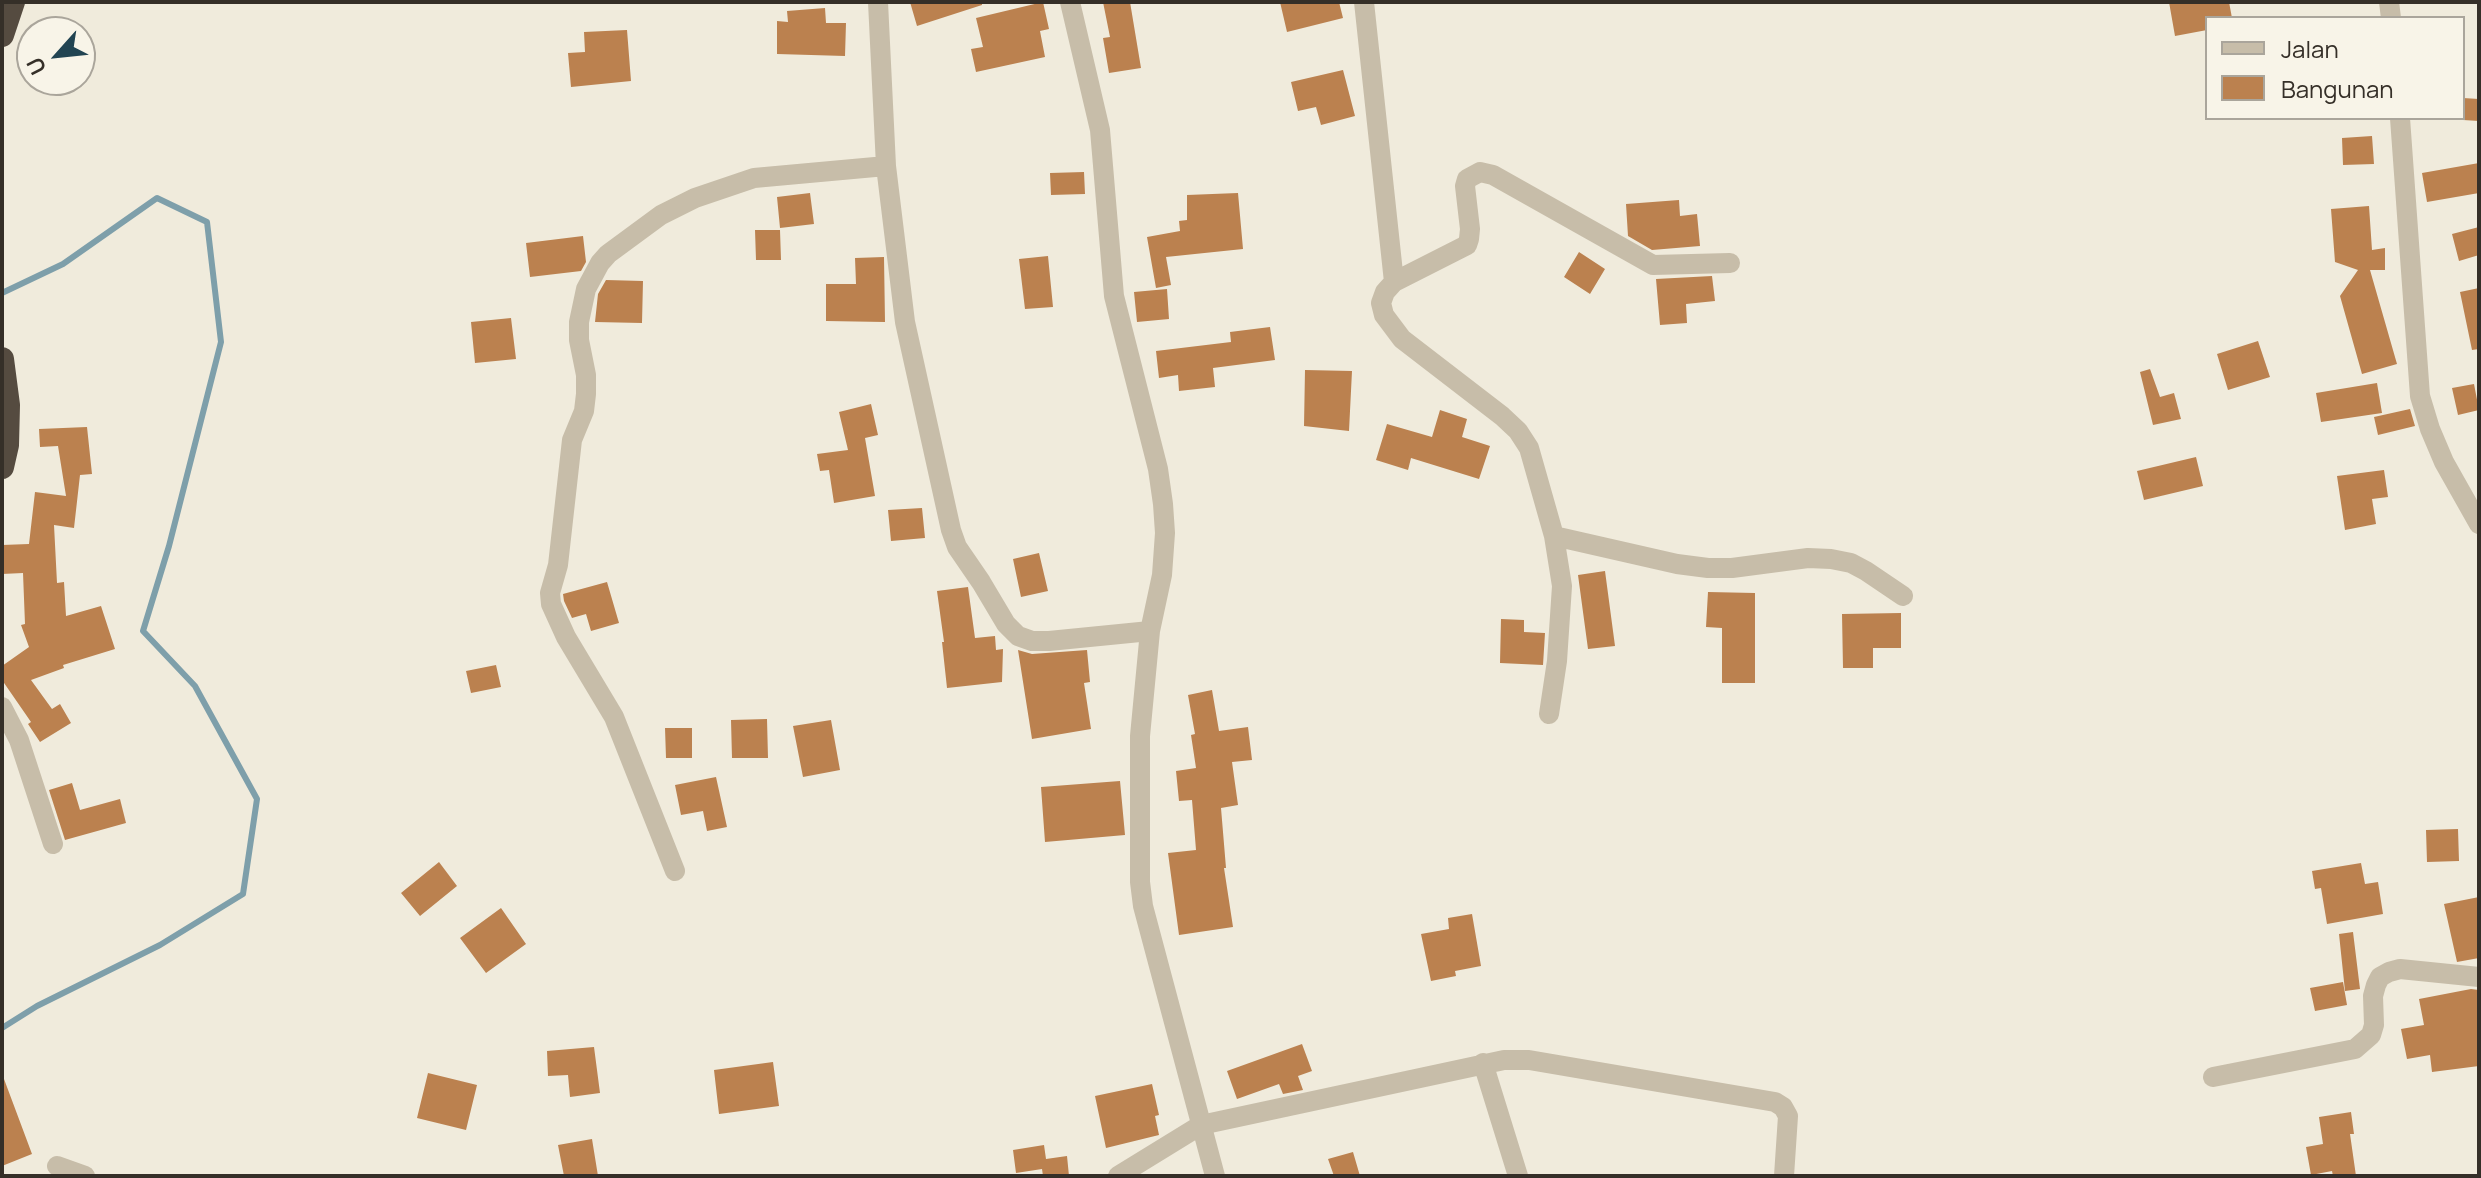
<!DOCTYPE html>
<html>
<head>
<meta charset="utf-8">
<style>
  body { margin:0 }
  #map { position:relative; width:2481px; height:1178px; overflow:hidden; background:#f0ebdc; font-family:Manrope,sans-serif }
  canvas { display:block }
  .frame { position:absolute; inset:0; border:4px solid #352f28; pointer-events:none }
  .legend { position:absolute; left:2205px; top:16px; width:260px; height:104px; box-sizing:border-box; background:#f8f4e8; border:2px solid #aaa59b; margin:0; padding:10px 14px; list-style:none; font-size:24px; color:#352f28 }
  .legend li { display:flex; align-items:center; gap:16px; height:40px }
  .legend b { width:40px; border:2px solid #aaa59b }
  .north { position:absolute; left:16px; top:16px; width:80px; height:80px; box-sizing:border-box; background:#f8f4e8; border:2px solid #aaa59b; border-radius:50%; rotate:243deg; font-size:22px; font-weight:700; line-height:32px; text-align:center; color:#352f28 }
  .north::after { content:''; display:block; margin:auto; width:28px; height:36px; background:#224452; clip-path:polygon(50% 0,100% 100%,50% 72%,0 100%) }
</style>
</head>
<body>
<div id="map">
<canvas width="2481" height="1178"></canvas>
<div class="frame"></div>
<ul class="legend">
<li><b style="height:10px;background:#c7bda9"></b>Jalan</li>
<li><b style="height:22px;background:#bb814f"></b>Bangunan</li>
</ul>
<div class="north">U</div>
</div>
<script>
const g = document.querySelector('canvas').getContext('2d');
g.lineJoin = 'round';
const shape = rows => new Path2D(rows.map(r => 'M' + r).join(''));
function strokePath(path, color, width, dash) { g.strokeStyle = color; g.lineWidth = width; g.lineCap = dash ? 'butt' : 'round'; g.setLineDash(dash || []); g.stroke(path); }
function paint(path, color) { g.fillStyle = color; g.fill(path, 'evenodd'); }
strokePath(shape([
  [2,293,63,264,157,198,207,222,221,342,169,546,143,631,195,686,257,799,243,894,160,945,37,1006,2,1028]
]), '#7e9faa', 6);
paint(shape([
  [910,2,982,2,982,5,917,26],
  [1043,2,1049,29,1040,31,1045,57,976,72,971,49,983,47,976,18],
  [1103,2,1130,2,1141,68,1109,73,1103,38,1110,37],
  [1280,2,1339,2,1343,18,1287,32],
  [2169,2,2229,2,2232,18,2207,18,2207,30,2175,36],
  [825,8,826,23,846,23,845,56,777,54,777,21,788,22,787,11],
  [627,30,631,81,571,87,568,53,585,52,584,32],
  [1343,70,1355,116,1321,125,1316,107,1298,111,1291,82],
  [2463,98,2479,99,2479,121,2463,120],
  [2372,136,2374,164,2343,165,2342,138],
  [2479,163,2479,193,2427,202,2422,173],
  [1084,172,1085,194,1051,195,1050,173],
  [810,193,814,224,780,228,777,197],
  [1238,193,1243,249,1166,257,1171,285,1156,288,1147,237,1180,231,1179,221,1187,220,1187,195],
  [1679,200,1680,216,1697,214,1700,246,1652,250,1628,236,1626,204],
  [2369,206,2372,250,2385,248,2385,270,2370,270,2397,364,2362,374,2340,296,2358,270,2335,262,2331,209],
  [2479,227,2479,255,2459,261,2452,234],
  [755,230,780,230,781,260,756,260],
  [583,236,586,262,581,271,530,277,526,243],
  [1579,252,1605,269,1590,294,1564,277],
  [1048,256,1053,307,1025,309,1019,259],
  [884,257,885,322,826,321,826,284,856,284,855,258],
  [1712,276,1715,301,1686,304,1687,323,1660,325,1656,279],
  [606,280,643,281,642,323,595,322,598,294],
  [2479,288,2479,349,2472,350,2460,292],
  [1167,289,1169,319,1137,322,1134,292],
  [511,318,516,359,475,363,471,322],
  [1270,327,1275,360,1213,368,1215,387,1179,391,1178,375,1159,378,1156,351,1231,342,1230,332],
  [2258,341,2270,377,2228,390,2217,354],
  [2150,369,2160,397,2174,393,2181,419,2153,425,2140,372],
  [1305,370,1352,371,1349,431,1304,426],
  [2377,383,2382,413,2321,422,2316,393],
  [2474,384,2479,410,2458,415,2452,388],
  [871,404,878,435,865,438,875,496,834,503,829,470,820,471,817,454,848,450,839,412],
  [2410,409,2415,426,2378,435,2374,417],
  [1440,410,1467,419,1462,437,1490,446,1479,479,1411,458,1408,470,1376,460,1387,424,1432,437],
  [87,427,92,474,80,475,74,528,54,525,57,583,64,582,66,616,101,606,115,649,63,665,64,668,31,680,52,709,60,704,71,723,40,742,28,724,31,722,2,680,2,666,29,647,21,625,25,624,23,573,2,574,2,545,29,544,35,492,66,496,58,446,40,447,39,429],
  [2196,457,2203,486,2144,500,2137,471],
  [2384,470,2388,497,2372,499,2376,524,2345,530,2337,476],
  [922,508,925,538,891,541,888,510],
  [1039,553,1048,591,1021,597,1013,559],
  [1605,571,1615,646,1588,649,1578,575],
  [607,582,619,623,591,631,586,614,572,618,564,601,563,594],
  [968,587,975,638,995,636,996,650,1003,649,1002,682,947,688,942,642,944,642,937,591],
  [1708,592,1755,593,1755,683,1722,683,1722,628,1706,627],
  [1901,613,1901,648,1873,648,1873,668,1843,668,1842,614],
  [1501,619,1524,620,1524,632,1545,633,1543,665,1500,663],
  [1018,650,1032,654,1087,650,1090,682,1084,683,1091,729,1032,739],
  [496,665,501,687,471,693,466,671],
  [1212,690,1219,731,1248,727,1252,760,1232,762,1238,805,1221,808,1226,868,1224,868,1233,927,1179,935,1168,853,1196,850,1192,800,1179,801,1176,771,1196,768,1191,735,1195,734,1188,695],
  [767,719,768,758,732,758,731,720],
  [831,720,840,770,803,777,793,726],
  [665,728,692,728,692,758,666,758],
  [716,777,727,827,707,831,703,811,681,815,675,785],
  [1120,781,1125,835,1045,842,1041,787],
  [72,783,80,810,120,799,126,823,65,840,49,790],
  [2458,829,2459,861,2427,862,2426,830],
  [439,862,457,886,420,916,401,893],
  [2361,863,2365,884,2378,882,2383,914,2327,924,2321,888,2315,889,2312,871],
  [2479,897,2479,958,2457,962,2444,904],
  [501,908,526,944,486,973,460,938],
  [1472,914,1481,966,1455,971,1456,976,1431,981,1421,934,1449,929,1448,918],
  [2353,932,2360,989,2345,991,2339,934],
  [2343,982,2347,1005,2315,1011,2310,988],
  [2471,989,2479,990,2479,1066,2432,1072,2430,1055,2407,1059,2401,1029,2424,1025,2419,999],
  [1302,1044,1312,1071,1298,1076,1303,1090,1283,1094,1279,1084,1237,1099,1227,1071],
  [594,1047,600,1093,570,1097,568,1075,548,1076,547,1051],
  [773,1062,779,1106,719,1114,714,1070],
  [428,1073,477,1085,466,1130,417,1118],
  [4,1079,32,1154,2,1166,2,1080],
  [1152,1084,1159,1115,1155,1116,1159,1135,1106,1148,1095,1096],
  [2351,1112,2354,1134,2350,1134,2356,1176,2333,1176,2332,1171,2311,1175,2306,1147,2323,1144,2319,1117],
  [592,1139,598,1176,564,1176,558,1145],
  [1044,1145,1046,1159,1067,1156,1069,1176,1043,1176,1042,1169,1016,1173,1013,1150],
  [1353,1152,1360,1176,1334,1176,1328,1159]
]), '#bb814f');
strokePath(shape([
  [878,2,886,166,905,322,951,530,957,547,981,582,1006,624,1018,636,1032,641,1049,641,1150,631],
  [1070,2,1100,130,1114,296,1158,469,1163,504,1165,533,1162,575,1150,631,1140,736,1140,882,1143,906,1215,1176],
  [1364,2,1394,282],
  [2389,2,2391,18],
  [2400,118,2420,396,2430,429,2444,462,2479,524],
  [1554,536,1677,564,1708,568,1732,568,1808,558,1831,559,1851,563,1866,571,1903,596],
  [2,707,19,740,53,844],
  [1549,714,1557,661,1562,586,1554,536,1529,448,1518,431,1502,416,1402,339,1384,315,1381,303,1385,292,1394,282,1467,245,1469,239,1470,229,1465,186,1467,179,1480,172,1493,175,1653,265,1730,263],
  [675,871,614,717,566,637,551,604,550,593,558,565,572,440,584,411,586,394,586,375,579,340,579,322,586,289,600,263,608,254,661,215,695,198,754,178,886,166],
  [1483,1063,1518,1176],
  [2213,1077,2355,1049,2371,1035,2374,1025,2373,996,2376,985,2380,977,2389,972,2400,969,2479,977],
  [57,1166,85,1176],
  [1118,1176,1201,1125,1504,1060,1529,1060,1775,1102,1783,1107,1788,1116,1784,1176]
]), '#c7bda9', 20);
strokePath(shape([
  [2,35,13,2],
  [2,359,8,405,7,445,2,467]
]), '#554b40', 24);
</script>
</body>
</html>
